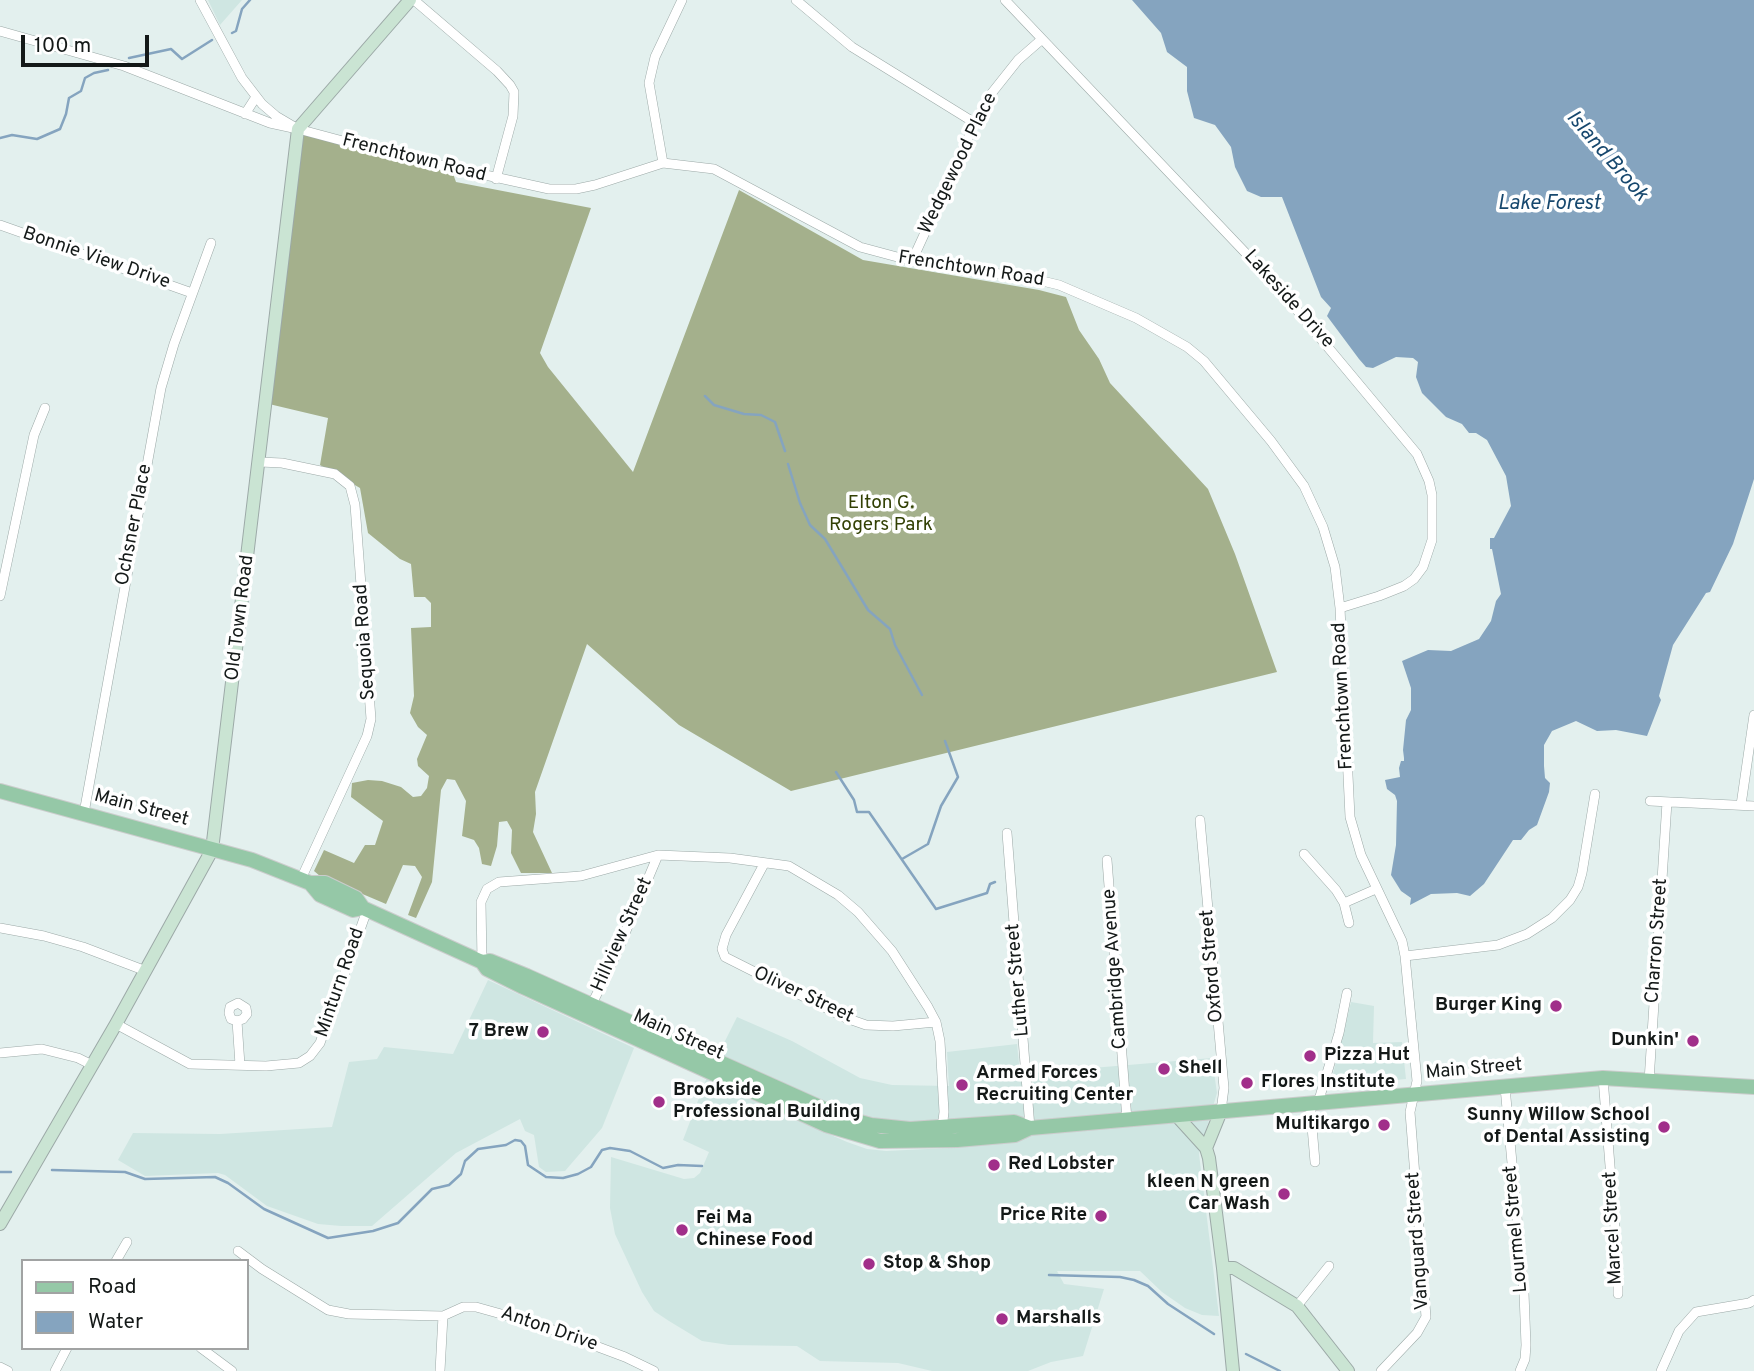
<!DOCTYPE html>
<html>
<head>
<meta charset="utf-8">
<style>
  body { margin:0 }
  #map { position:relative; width:1754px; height:1371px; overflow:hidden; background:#e3f0ee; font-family:Overpass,sans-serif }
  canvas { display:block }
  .legend { position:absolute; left:21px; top:1259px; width:228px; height:91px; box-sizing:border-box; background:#fff; border:2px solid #a1a3a3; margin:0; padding:9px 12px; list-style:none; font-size:21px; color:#141918 }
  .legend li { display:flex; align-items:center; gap:14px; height:35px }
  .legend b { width:35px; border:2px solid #a1a3a3 }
  .scale { position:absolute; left:21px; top:35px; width:128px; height:32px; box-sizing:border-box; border:4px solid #141918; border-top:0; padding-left:9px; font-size:21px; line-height:24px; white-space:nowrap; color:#141918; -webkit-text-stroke:5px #fff; paint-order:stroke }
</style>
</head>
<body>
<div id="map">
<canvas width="1754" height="1371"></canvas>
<ul class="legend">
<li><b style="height:9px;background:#95c8a7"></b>Road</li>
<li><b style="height:19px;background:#85a4bf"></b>Water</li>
</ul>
<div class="scale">100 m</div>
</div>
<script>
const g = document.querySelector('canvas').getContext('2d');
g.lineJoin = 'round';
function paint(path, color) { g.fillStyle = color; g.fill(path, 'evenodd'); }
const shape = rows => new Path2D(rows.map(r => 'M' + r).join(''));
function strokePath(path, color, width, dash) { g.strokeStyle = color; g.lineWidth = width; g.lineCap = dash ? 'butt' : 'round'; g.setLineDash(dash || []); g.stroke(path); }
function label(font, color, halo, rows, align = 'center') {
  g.font = font + ' Overpass,sans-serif'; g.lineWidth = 7; g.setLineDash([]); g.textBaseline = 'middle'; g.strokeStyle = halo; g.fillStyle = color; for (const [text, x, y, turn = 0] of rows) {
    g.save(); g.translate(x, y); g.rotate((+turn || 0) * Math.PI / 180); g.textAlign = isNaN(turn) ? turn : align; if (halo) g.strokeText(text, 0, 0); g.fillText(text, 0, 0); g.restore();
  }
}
paint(shape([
  [208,0,242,0,220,25],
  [488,980,634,1048,602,1128,565,1171,546,1172,539,1167,534,1135,525,1131,520,1119,456,1153,372,1226,341,1226,318,1224,267,1206,225,1175,218,1173,145,1176,118,1160,133,1133,220,1134,332,1127,349,1062,377,1059,384,1047,453,1054],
  [1351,1002,1374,1006,1373,1043,1402,1042,1406,1079,1330,1086],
  [737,1017,792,1041,860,1078,892,1085,949,1086,947,1052,1017,1044,1020,1074,1212,1058,1217,1093,1199,1154,1219,1316,1202,1315,1185,1308,1162,1292,1140,1271,1057,1271,1064,1284,1104,1289,1083,1356,1051,1362,1028,1371,932,1371,898,1363,820,1361,797,1346,729,1345,702,1341,669,1321,654,1311,642,1292,615,1234,610,1208,611,1157,684,1179,694,1178,700,1173,709,1152,683,1140,707,1077],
  [747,1068,833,1107,863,1116,917,1124,954,1122,948,1148,886,1151,867,1149,847,1142,736,1093]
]), '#cfe6e2');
paint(shape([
  [299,133,366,152,452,171,456,182,591,208,540,353,548,367,633,472,739,190,863,260,1039,290,1066,297,1079,330,1099,359,1110,383,1208,489,1235,554,1277,672,791,791,679,725,587,644,535,792,536,814,533,832,552,873,521,873,511,853,512,830,507,821,499,822,497,846,491,866,482,864,479,848,474,840,462,836,466,801,455,780,447,779,441,790,432,882,416,918,408,915,422,877,415,866,403,865,386,904,320,876,314,871,324,850,354,863,365,845,375,845,383,821,351,797,352,783,368,780,382,781,401,787,413,797,421,796,427,788,429,776,418,766,417,759,427,735,418,727,410,713,414,696,411,628,431,627,431,603,425,597,414,597,411,564,400,559,368,533,360,488,320,465,328,418,269,404]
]), '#a4b08c');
paint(shape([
  [1132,0,1754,0,1754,479,1733,544,1710,592,1706,593,1673,645,1659,696,1661,700,1647,736,1616,730,1597,731,1576,721,1552,731,1544,745,1544,766,1545,778,1550,783,1549,792,1537,825,1529,830,1521,840,1513,840,1484,884,1470,896,1457,893,1431,894,1410,905,1411,898,1401,891,1391,875,1396,845,1397,801,1395,795,1387,789,1385,780,1400,777,1399,768,1401,761,1404,761,1404,758,1403,750,1406,720,1411,710,1411,688,1402,661,1428,650,1451,651,1479,639,1491,621,1496,601,1501,594,1492,549,1490,549,1490,538,1494,538,1511,506,1506,476,1487,440,1476,433,1469,433,1462,424,1446,417,1422,393,1416,377,1418,362,1413,358,1396,357,1373,368,1366,367,1359,359,1327,316,1331,308,1321,297,1282,197,1261,197,1247,191,1235,167,1231,147,1215,125,1194,118,1187,91,1187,67,1167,52,1161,33]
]), '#85a4bf');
strokePath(shape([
  [232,33,236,31,242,9,250,0],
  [129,58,171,49,182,59,212,40],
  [0,138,12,135,37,139,60,129,66,114,69,98,81,91,85,78,94,73,108,70],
  [705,396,714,405,744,414,761,415,775,422,785,451],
  [788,464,800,503,810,525,825,539,868,610,890,629,895,645,922,695],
  [836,772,854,800,857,812,869,812,936,909,987,893,990,884,995,882],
  [902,859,928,844,941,806,958,777,945,741],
  [52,1170,125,1172,145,1179,215,1177,228,1183,264,1209,328,1238,373,1231,398,1223,432,1189,449,1185,461,1174,465,1161,478,1149,506,1145,515,1140,521,1141,525,1146,528,1165,546,1177,563,1178,578,1174,591,1167,602,1150,610,1148,630,1151,663,1168,678,1165,702,1166],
  [0,1172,11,1172],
  [1049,1275,1120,1277,1134,1280,1148,1286,1168,1304,1214,1334],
  [1246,1354,1280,1371]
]), '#85a4bf', 2.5);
const street = shape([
  [200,0,242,78,262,104,276,116,298,129,399,156,549,189,576,189,595,185,663,163,714,169,860,247,912,261,1034,279,1059,285,1136,318,1187,347,1204,361,1271,441,1304,486,1323,527,1335,567,1340,608,1350,817,1361,855,1402,941,1405,956,1417,1081,1410,1112,1426,1317,1417,1333,1381,1371],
  [414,0,497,71,510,85,514,92,513,116,496,179],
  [796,0,852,47,975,123],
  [1005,0,1276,285,1417,454,1429,481,1432,495,1432,540,1423,567,1414,579,1404,586,1379,596,1340,608],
  [0,31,124,66,270,123,293,128],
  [245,114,256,97],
  [663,163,649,83,655,57,682,0],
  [0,225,192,293],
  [912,261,975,123,991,94,1018,60,1041,40],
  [260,462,282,463,335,474,350,486,355,505,371,719,367,736,301,879],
  [0,596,34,435,45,408],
  [1650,801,1754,806],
  [1741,805,1754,715],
  [84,813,161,388,174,344,211,243],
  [1200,820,1224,1088,1221,1111],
  [1007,833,1030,1128],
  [1304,854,1336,890,1344,903,1349,923],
  [1107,860,1127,1120],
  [764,864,726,935,722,949,725,957,846,1018,866,1025,893,1026,936,1022],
  [1344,903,1376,889],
  [0,928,44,936,83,947,146,971],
  [1405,956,1498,945,1527,934,1552,918,1570,900,1578,887,1582,873,1595,794],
  [482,962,481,902,487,889,499,882,581,876,658,855,730,858,789,866,838,895,858,912,892,951,928,1007,936,1022,940,1041,944,1112,942,1129],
  [591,1006,615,957,658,855],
  [237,1021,243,1019,247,1014,246,1008,238,1003,230,1007,229,1013,231,1019,237,1021,240,1065],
  [116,1024,190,1064,266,1066,299,1063,310,1056,320,1043,367,910],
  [0,1053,42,1049,78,1058,92,1065],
  [1603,1078,1618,1266,1618,1294],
  [1649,1081,1667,802],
  [1505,1087,1524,1293,1526,1345,1525,1359,1520,1371],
  [1310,1103,1315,1162],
  [1318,1103,1339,1033,1347,993],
  [238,1251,262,1269,328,1310,349,1314,443,1316,463,1307,476,1307,537,1324,625,1357,654,1371],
  [116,1261,127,1242],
  [1297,1306,1329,1266],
  [201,1348,232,1371],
  [0,1367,8,1371],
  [55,1371,67,1348],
  [440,1371,443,1316],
  [1661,1371,1679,1331,1696,1312,1749,1303,1754,1300]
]);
const secondary = shape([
  [1176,1115,1206,1148,1209,1158,1223,1268,1233,1371],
  [1206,1148,1221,1111],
  [0,1224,116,1024,212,850,298,129,410,0],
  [1223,1268,1234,1268,1297,1306,1348,1371]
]);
const primary = shape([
  [0,791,252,860,310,883,320,895,353,910,363,908],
  [310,883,325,883,356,898,363,908,482,962,490,961,527,976,842,1117,871,1125,910,1129,1014,1122,1030,1128],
  [482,962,487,969,523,987,826,1125,880,1141,957,1140,1015,1135,1030,1128,1603,1078,1754,1087]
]);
strokePath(street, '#9ca9a7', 10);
strokePath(secondary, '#9ca9a7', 14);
strokePath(primary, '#cbcccc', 16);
strokePath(street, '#fff', 9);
strokePath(secondary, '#cae4d3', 12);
strokePath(primary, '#95c8a7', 14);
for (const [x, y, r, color] of [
  [1556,1006,7,"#a12f8a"],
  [543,1032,7,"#a12f8a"],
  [1693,1041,7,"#a12f8a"],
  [1310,1056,7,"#a12f8a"],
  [1164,1069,7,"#a12f8a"],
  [1247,1083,7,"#a12f8a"],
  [962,1085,7,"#a12f8a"],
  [659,1102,7,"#a12f8a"],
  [1384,1125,7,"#a12f8a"],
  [1664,1127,7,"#a12f8a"],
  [994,1165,7,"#a12f8a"],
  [1284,1194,7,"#a12f8a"],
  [1101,1216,7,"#a12f8a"],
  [682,1230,7,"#a12f8a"],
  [869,1264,7,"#a12f8a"],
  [1002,1319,7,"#a12f8a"]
]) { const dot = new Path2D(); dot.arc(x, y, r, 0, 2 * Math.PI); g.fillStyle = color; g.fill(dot); strokePath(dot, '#fff', 2.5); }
label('19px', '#141918', '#fff', [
  ["Frenchtown Road",414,159,14],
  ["Wedgewood Place",959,164,-64],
  ["Bonnie View Drive",96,259,19],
  ["Frenchtown Road",971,270,9],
  ["Lakeside Drive",1288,300,48],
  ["Ochsner Place",135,525,-79],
  ["Old Town Road",241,618,-83],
  ["Sequoia Road",366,642,-94],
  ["Frenchtown Road",1344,696,-93],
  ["Main Street",141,809,15],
  ["Hillview Street",623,935,-66],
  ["Charron Street",1658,941,-86],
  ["Oxford Street",1213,966,-95],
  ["Cambridge Avenue",1116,969,-94],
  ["Luther Street",1019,980,-95],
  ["Minturn Road",341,983,-71],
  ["Oliver Street",803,996,25],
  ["Main Street",678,1036,24],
  ["Main Street",1474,1070,-5],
  ["Marcel Street",1614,1228,-93],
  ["Lourmel Street",1517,1229,-95],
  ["Vanguard Street",1419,1241,-94],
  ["Anton Drive",549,1330,19]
]);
label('19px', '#324004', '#fff', [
  ["Elton G.",881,504],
  ["Rogers Park",881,526]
]);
label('bold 19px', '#141918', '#fff', [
  ["Burger King",1542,1006,"right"],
  ["7 Brew",529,1032,"right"],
  ["Dunkin'",1679,1041,"right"],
  ["Pizza Hut",1324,1056],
  ["Shell",1178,1069],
  ["Armed Forces",976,1074],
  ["Recruiting Center",976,1096],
  ["Flores Institute",1261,1083],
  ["Brookside",673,1091],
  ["Professional Building",673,1113],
  ["Sunny Willow School",1650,1116,"right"],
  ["of Dental Assisting",1650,1138,"right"],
  ["Multikargo",1370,1125,"right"],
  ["Red Lobster",1008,1165],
  ["kleen N green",1270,1183,"right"],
  ["Car Wash",1270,1205,"right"],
  ["Price Rite",1087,1216,"right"],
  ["Fei Ma",696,1219],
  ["Chinese Food",696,1241],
  ["Stop & Shop",883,1264],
  ["Marshalls",1016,1319]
], 'left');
label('italic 21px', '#17486e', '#fff', [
  ["Island Brook",1606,157,49],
  ["Lake Forest",1549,205]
]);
</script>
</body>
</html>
